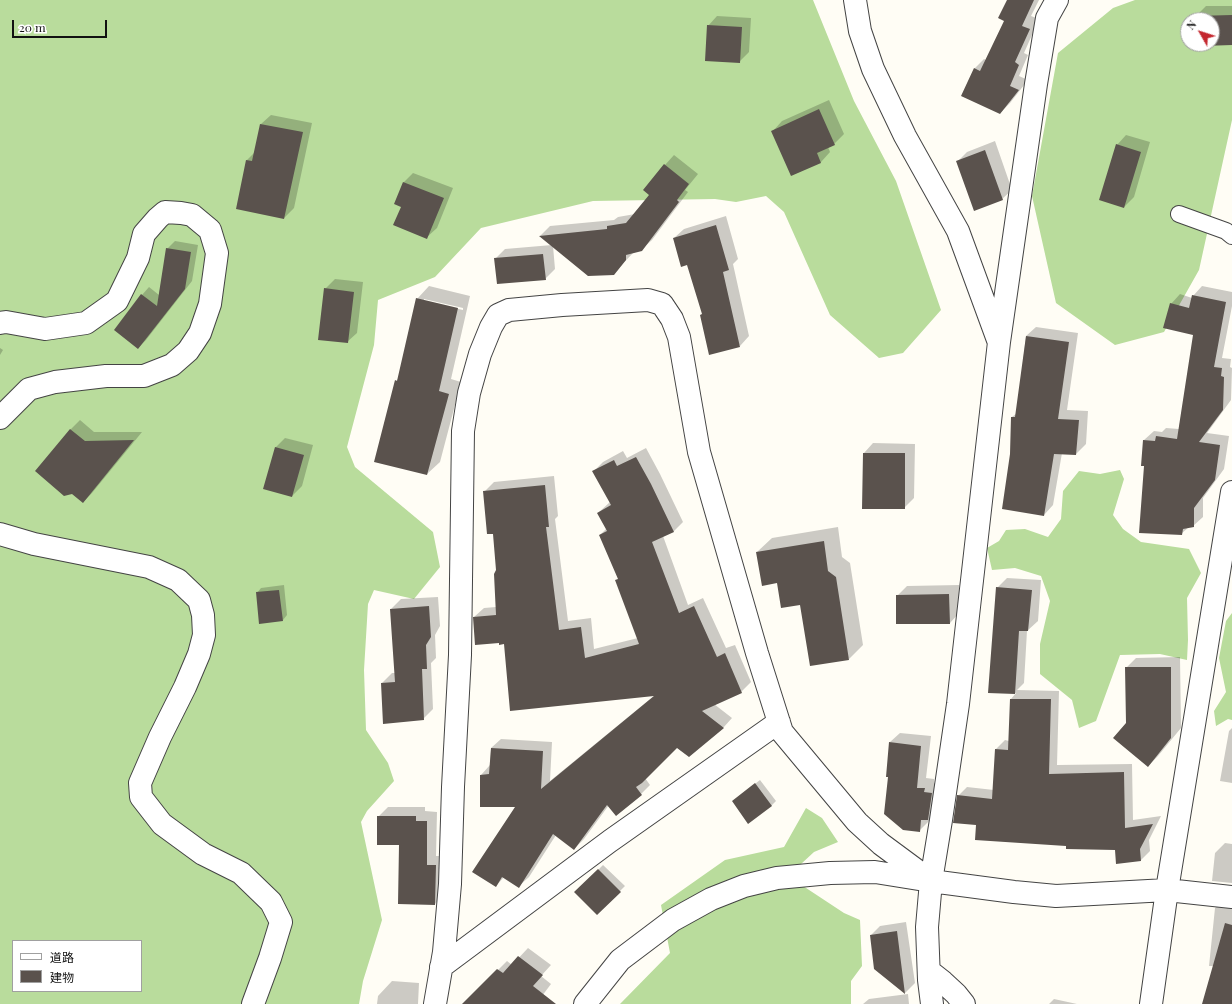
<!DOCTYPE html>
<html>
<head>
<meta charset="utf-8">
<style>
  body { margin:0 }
  #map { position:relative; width:1232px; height:1004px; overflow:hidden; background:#fffdf5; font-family:"Playfair Display","Noto Sans JP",serif }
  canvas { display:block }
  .legend { position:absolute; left:12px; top:940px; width:130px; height:52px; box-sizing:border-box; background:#fff; border:1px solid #a0a0a0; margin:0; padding:5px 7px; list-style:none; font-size:12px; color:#111 }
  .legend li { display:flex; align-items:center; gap:8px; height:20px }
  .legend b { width:20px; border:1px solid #a0a0a0 }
  .north { position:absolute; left:1180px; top:12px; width:40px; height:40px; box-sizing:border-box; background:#fff; border:1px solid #a0a0a0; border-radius:50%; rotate:309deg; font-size:11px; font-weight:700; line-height:16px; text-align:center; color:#111 }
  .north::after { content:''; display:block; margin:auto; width:14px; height:18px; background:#c4262e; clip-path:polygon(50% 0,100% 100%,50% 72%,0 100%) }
  .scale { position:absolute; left:12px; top:20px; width:95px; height:18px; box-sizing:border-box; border:2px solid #111; border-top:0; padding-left:5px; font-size:12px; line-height:14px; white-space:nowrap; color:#111; -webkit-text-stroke:3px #fff; paint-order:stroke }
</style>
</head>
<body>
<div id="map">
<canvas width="1232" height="1004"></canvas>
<ul class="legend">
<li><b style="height:5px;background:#fff"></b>道路</li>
<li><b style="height:11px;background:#5a524d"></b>建物</li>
</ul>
<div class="north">N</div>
<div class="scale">20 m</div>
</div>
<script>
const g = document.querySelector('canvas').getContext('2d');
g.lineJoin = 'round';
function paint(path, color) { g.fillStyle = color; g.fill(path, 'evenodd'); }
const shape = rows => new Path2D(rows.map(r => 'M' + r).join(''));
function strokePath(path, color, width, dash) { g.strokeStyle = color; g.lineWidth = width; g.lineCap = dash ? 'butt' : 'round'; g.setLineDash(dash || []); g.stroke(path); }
paint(shape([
  [0,0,813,0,854,101,896,181,941,310,903,353,879,358,830,315,784,212,766,196,736,202,715,199,593,201,481,228,435,277,378,300,374,345,347,447,355,467,433,532,440,567,414,599,374,590,368,604,364,670,366,730,388,763,394,781,367,811,361,822,382,920,363,981,359,1004,0,1004],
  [13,941,141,941,141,991,13,991],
  [1135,0,1232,0,1232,120,1199,270,1164,332,1115,345,1056,303,1032,196,1058,53,1113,8],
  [1188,20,1212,20,1212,44,1188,44],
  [1120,470,1124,479,1113,515,1123,529,1141,542,1189,549,1201,573,1187,598,1188,640,1187,660,1160,654,1120,655,1096,721,1079,728,1072,700,1040,674,1040,644,1050,601,1041,576,1015,568,992,570,987,548,999,541,1006,530,1025,529,1048,537,1061,519,1063,491,1079,471,1100,474],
  [1232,613,1232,720,1228,719,1216,726,1214,711,1226,692,1219,658,1226,621],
  [806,808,822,818,838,842,814,852,801,864,800,884,844,913,860,920,862,966,851,981,851,1004,620,1004,670,953,661,905,725,860,784,847]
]), '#b9dc9c');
paint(shape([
  [1008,0,1039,0,1031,16,1039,19,1024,53,1028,55,1019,76,1028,80,1010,103,1000,113,962,96,975,68,984,59,986,60,1005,20],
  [1206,6,1232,6,1232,44,1203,44,1212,44,1212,20,1196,20,1196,16],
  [717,16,751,18,749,52,739,62,708,26],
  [829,100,844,134,834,144,828,147,830,152,821,162,792,175,773,131,782,121],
  [271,115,312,123,294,208,284,218,237,208,247,160,255,152,261,124],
  [1126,135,1150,142,1134,197,1124,207,1117,145],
  [995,141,1012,190,1002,199,958,161,967,152],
  [674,155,698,174,685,190,688,192,652,240,641,250,633,253,613,274,553,246,555,269,545,279,495,259,505,249,552,245,540,236,550,226,614,220,618,217,635,214,651,195,645,190,665,165],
  [413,173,453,188,437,228,427,237,402,206,404,182],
  [726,216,738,259,733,264,749,336,740,346,688,264,674,238,684,229],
  [175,241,198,245,192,281,146,340,138,348,142,295,149,287,159,295,167,249],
  [335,279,363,282,357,333,347,342,325,289],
  [429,286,470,296,451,379,461,382,440,462,427,474,396,381,398,379,417,299],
  [424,299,463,308,463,310,424,301],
  [1202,286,1232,292,1232,306,1222,358,1231,359,1230,367,1232,368,1231,400,1207,433,1229,436,1224,469,1203,498,1203,517,1193,526,1189,527,1181,534,1145,465,1144,440,1154,431,1162,432,1166,428,1179,429,1194,334,1171,304,1180,294,1192,298,1193,296],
  [1036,327,1078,333,1067,410,1088,411,1086,444,1076,454,1062,453,1053,505,1044,515,1011,454,1012,417,1017,413,1026,336],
  [0,348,3,350,0,355],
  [80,420,94,432,142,432,92,493,83,502,72,493,37,471,71,429],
  [285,438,313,445,302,486,292,496,275,448],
  [873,443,915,444,914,498,904,508,864,453],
  [646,448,660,474,683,522,673,532,663,536,688,605,703,598,726,648,735,645,751,682,741,692,714,704,732,718,723,728,677,746,645,778,650,785,641,794,609,805,584,839,574,849,556,835,529,877,519,886,504,877,496,886,517,806,481,775,490,765,491,748,501,739,552,742,550,781,655,695,504,643,474,617,484,608,496,607,497,570,494,533,484,492,494,482,554,476,558,516,555,519,568,621,591,618,594,649,638,638,619,578,600,535,607,528,598,513,610,502,594,471,603,462,623,451,627,458],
  [838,527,842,557,850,563,863,645,849,659,801,604,778,582,757,552,772,538],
  [1007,578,1041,580,1038,621,1027,631,1024,683,1017,690,1059,691,1057,765,1132,764,1133,820,1161,816,1149,840,1150,851,1141,860,1116,849,1067,845,977,824,958,796,967,787,994,790,996,749,1005,740,1009,741,1011,699,1016,693,990,692,997,588],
  [284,585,287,615,283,620,257,593,261,588],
  [959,585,959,613,950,623,897,596,907,586],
  [438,597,440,626,435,635,436,658,431,663,433,709,423,719,382,683,392,673,395,673,391,609,401,599],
  [1180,657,1181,728,1158,756,1148,766,1127,723,1126,668,1136,658],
  [1232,728,1232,783,1220,781,1229,731],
  [900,733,931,736,926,778,934,779,934,783,941,784,938,810,930,818,929,821,919,831,890,742],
  [760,780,776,801,771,806,733,801],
  [388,807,425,807,425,811,437,812,436,856,445,856,444,894,435,904,400,844,378,817],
  [1225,843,1232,844,1232,883,1212,881,1215,853],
  [603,865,625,886,597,914,576,892],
  [1225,899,1232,899,1232,1004,1203,1004,1214,966,1209,966,1215,908],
  [906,922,915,983,905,993,875,968,871,935,880,926],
  [528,948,551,965,541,976,551,984,536,1004,464,1004,507,961,512,965],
  [392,981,419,983,418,1004,377,1004,378,996],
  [908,994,909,1004,863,1004,869,999],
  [1054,999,1077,1004,1049,1004]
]), '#0003');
paint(shape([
  [1007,0,1034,0,1022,26,1030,29,1015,62,1019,65,1010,86,1019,90,1000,114,961,96,974,68,980,71,1004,21,998,18],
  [1232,15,1232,45,1203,46,1202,44,1212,44,1212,20,1195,20,1195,16],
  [707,25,742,27,740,63,705,61],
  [819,109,835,145,817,153,821,163,791,176,771,131],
  [260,124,303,132,284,219,236,209,246,160,252,161],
  [1116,144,1141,152,1124,208,1099,200],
  [985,150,1003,200,974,211,956,161],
  [664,164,689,184,677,200,679,202,642,251,626,255,626,260,614,275,588,276,539,236,607,229,607,226,626,223,649,195,643,190],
  [403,182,444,198,427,239,393,225,401,207,394,204],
  [716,225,729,270,723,272,740,347,709,355,700,315,702,314,687,265,681,267,673,238],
  [166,248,191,252,185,289,138,349,114,330,141,294,157,306],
  [543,254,546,280,497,284,494,258],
  [324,288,354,292,348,343,318,340],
  [1192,295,1226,302,1214,367,1222,368,1221,376,1224,377,1223,410,1199,442,1220,445,1215,480,1194,508,1194,527,1183,529,1182,535,1139,533,1144,466,1141,466,1143,440,1155,441,1156,436,1177,439,1193,335,1163,328,1170,303,1189,308],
  [416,298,458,308,439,391,449,394,427,475,374,462,395,380,397,381],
  [1026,336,1069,342,1058,419,1079,420,1076,455,1054,454,1044,516,1002,509,1010,454,1011,417,1015,417],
  [70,429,85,441,134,440,83,503,72,494,64,496,35,471],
  [275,447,304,455,292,497,263,489],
  [863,453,905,453,905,509,862,509],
  [636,457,651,484,674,532,652,542,679,613,694,606,717,657,725,653,742,693,702,711,724,728,689,757,677,748,642,783,636,787,642,795,616,816,607,805,574,850,553,834,519,888,502,877,496,887,472,872,515,807,480,807,480,775,489,774,491,748,543,751,541,789,654,696,510,711,504,644,499,645,499,643,475,645,473,617,496,615,494,574,496,570,493,534,487,534,483,491,545,485,549,527,546,527,559,630,581,627,585,658,639,644,615,580,618,579,599,535,607,531,597,513,611,505,592,471,614,460,617,466],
  [824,541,828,571,836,577,849,660,810,666,800,605,781,608,777,583,762,586,756,552],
  [996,587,1032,590,1028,631,1019,631,1015,694,988,693],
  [279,590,283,621,259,624,256,592],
  [949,594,950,624,896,624,896,595],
  [429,606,431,637,426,645,427,669,422,669,424,720,383,724,381,683,395,682,390,609],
  [1125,667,1171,667,1171,738,1148,767,1113,738,1126,723],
  [1010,699,1051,699,1049,774,1124,772,1125,828,1153,824,1140,849,1141,861,1116,864,1115,850,1066,849,1066,846,975,840,976,825,953,823,957,795,992,799,995,749,1008,750],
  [889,742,921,746,917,788,925,788,924,792,932,793,928,820,921,820,920,832,903,830,884,814,888,777,886,777],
  [755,783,772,806,748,824,732,801],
  [377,816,416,816,416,821,427,821,427,865,436,865,435,905,398,904,399,845,377,845],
  [598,869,621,892,597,915,574,892],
  [1225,923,1232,925,1232,1004,1202,1004],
  [897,931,905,994,874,969,870,935],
  [518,956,543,975,533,986,556,1004,462,1004,497,969,503,973]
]), '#5a524d');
const lane = shape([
  [1179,214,1226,231,1232,236]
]);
const street = shape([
  [855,0,860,31,873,69,905,136,958,231,998,340],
  [0,323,6,322,45,329,86,323,117,301,138,258,144,234,158,218,165,212,181,213,192,215,210,230,217,253,210,304,200,333,188,351,172,365,144,376,106,376,55,382,29,389,0,418],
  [0,534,34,544,149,567,178,580,199,600,203,615,204,635,199,654,185,687,160,737,140,783,141,797,162,824,203,854,241,873,271,902,281,922,270,958,253,1004],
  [441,967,610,841,779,722],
  [929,971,943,982,956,994,964,1004],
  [435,1004,444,952,450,884,453,787,460,655,463,431,469,393,480,354,491,327,498,315,509,310,562,305,648,300,662,304,672,319,679,337,699,452,757,653,782,732,857,822,881,844,931,881],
  [585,1004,620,960,673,920,711,899,744,886,777,878,830,873,875,872,931,881,1014,892,1056,896,1167,890,1232,897],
  [932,1004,929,980,927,927,931,881,941,820,958,704,999,342,1036,84,1047,18,1057,0],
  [1151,1004,1167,890,1232,492]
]);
strokePath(lane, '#444', 18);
strokePath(street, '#444', 24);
strokePath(lane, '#fff', 16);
strokePath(street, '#fff', 22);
</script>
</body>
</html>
